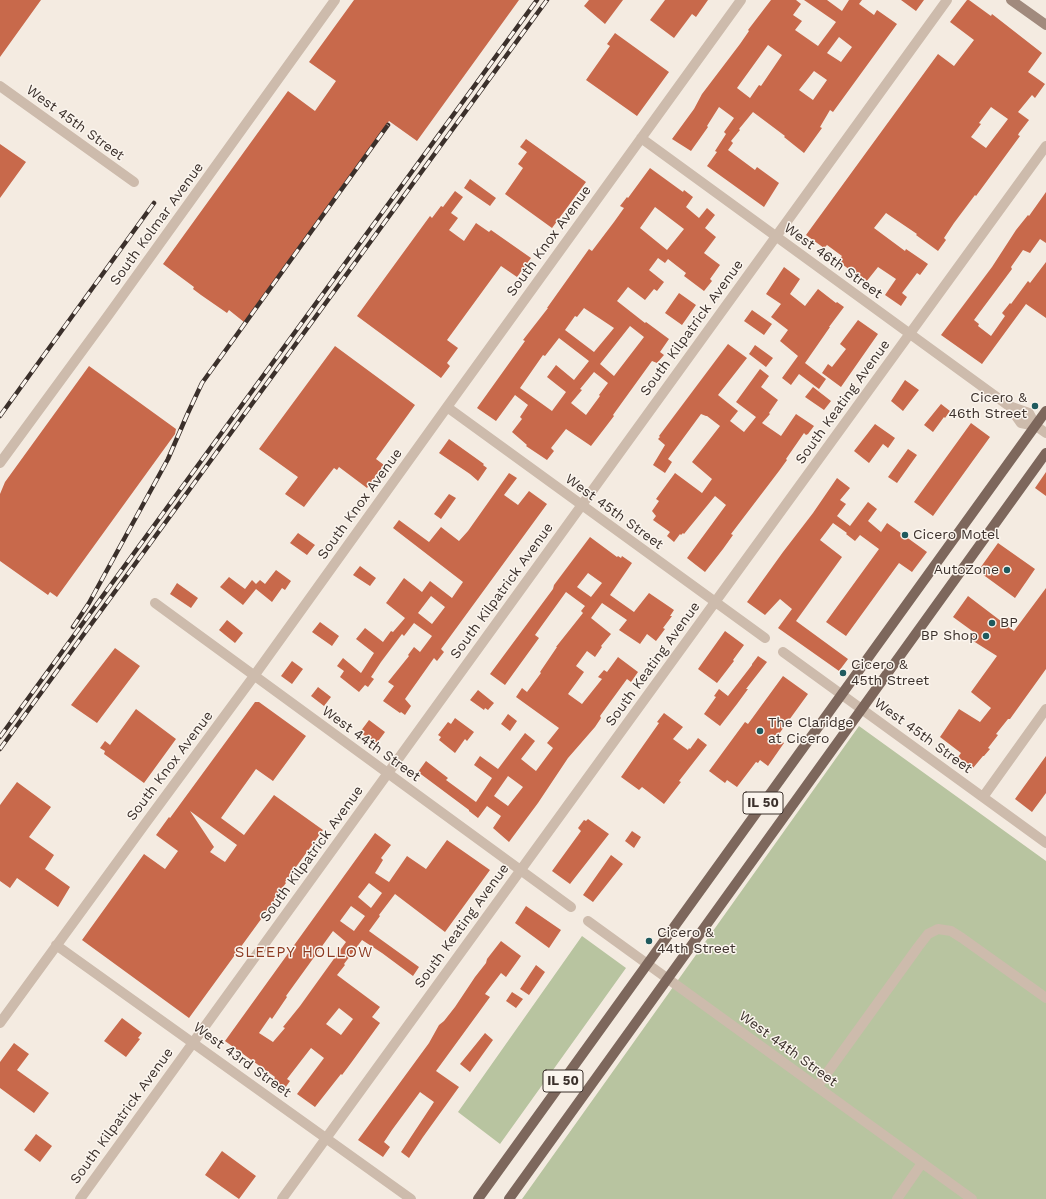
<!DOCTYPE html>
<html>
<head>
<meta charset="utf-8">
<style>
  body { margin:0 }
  canvas { display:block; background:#f4ebe1 }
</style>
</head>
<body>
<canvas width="1046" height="1199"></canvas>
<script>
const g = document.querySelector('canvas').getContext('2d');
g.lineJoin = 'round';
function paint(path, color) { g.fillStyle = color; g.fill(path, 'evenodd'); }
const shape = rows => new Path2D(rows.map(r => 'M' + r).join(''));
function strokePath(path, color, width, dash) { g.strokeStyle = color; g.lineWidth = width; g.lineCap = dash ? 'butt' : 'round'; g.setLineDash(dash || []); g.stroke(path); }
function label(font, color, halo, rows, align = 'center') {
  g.font = font + ' "Work Sans",sans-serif'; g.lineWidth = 3; g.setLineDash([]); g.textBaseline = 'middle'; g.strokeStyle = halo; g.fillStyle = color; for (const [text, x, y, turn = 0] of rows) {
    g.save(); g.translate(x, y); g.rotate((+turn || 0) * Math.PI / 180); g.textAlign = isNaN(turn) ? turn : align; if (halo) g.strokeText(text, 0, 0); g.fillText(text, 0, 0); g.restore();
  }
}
paint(shape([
  [859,726,1046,861,1046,1199,522,1199],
  [582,936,626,968,500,1144,458,1112]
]), '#b8c4a0');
paint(shape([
  [0,0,41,0,0,57],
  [354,0,519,0,417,141,389,121,244,322,229,310,227,313,201,295,193,289,194,287,163,264,288,91,315,111,336,81,309,62],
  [589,0,623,0,605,24,584,6],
  [665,0,708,0,696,17,692,14,674,38,650,20],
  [771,0,796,0,801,4,793,15,802,21,795,30,818,46,836,22,804,0,827,0,842,11,849,0,862,0,859,4,874,15,877,10,897,24,833,112,830,110,820,127,822,128,804,153,784,137,785,136,753,112,739,129,740,130,731,141,733,143,728,150,755,170,757,167,779,183,764,207,707,166,717,152,715,151,726,134,724,132,734,118,719,107,707,126,708,127,691,151,672,139,694,109,702,94,740,44,749,31,748,30],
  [839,37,852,47,841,62,827,53],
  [768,45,782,55,761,86,759,85,750,98,737,88],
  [814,71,827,80,813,100,799,90],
  [901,0,924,0,916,11],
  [967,0,969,0,991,16,992,14,1042,53,1028,72,1045,84,1035,98,1032,95,1018,112,1029,120,1019,133,1018,135,1020,136,976,196,975,195,954,223,944,238,946,240,938,251,916,235,917,234,886,213,874,228,905,251,906,249,928,264,920,275,917,273,902,293,907,297,901,306,885,295,896,279,878,267,866,282,838,261,842,256,827,245,824,248,806,235,938,54,954,66,974,40,950,22],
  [991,107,1008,119,986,148,971,137,981,124,979,123],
  [615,33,669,72,637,116,586,80,610,46,607,44],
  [526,139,586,182,552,228,505,194,523,168,518,164,527,152,520,147],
  [0,144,26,162,0,198],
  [650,168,683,192,684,190,693,197,686,207,699,218,707,208,715,215,705,228,716,237,704,253,720,265,710,279,712,281,704,291,684,276,686,273,668,259,665,263,658,258,649,270,664,282,657,291,654,289,645,300,628,287,617,301,645,323,646,322,669,339,660,352,664,355,657,363,652,361,613,415,614,416,591,446,566,429,551,448,554,451,547,460,526,446,527,445,512,432,522,419,520,417,528,405,515,395,496,421,477,408,525,341,523,340,548,308,547,308,589,249,592,251,614,222,624,208,620,206,627,197,628,198],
  [655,207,684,229,667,250,640,228],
  [584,308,614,328,594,352,565,330,575,316,577,317],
  [630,326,644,337,614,376,600,364],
  [559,338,589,361,574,380,556,365,547,377,566,392,552,411,520,388,543,355,545,356],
  [594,372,608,383,599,395,600,396,586,415,571,403,582,390,580,389],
  [470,179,496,198,490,206,464,188],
  [455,191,463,197,451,213,458,218,449,230,464,241,476,223,489,232,491,230,531,258,517,277,501,266,447,340,458,348,447,363,450,366,441,378,357,316,430,216,432,218,441,206,443,207],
  [1046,192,1046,243,1040,239,1030,253,1023,250,1011,267,1012,269,974,320,979,324,978,326,991,336,1005,316,1002,313,1010,303,1011,304,1028,281,1030,283,1046,262,1046,318,1026,304,982,364,941,335,992,267,1016,230,1028,215,1029,216],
  [784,267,800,279,790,294,805,306,818,289,836,303,837,302,844,307,829,327,830,327,805,363,826,379,819,389,799,374,791,385,782,378,798,356,780,341,788,330,771,317,781,304,766,294],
  [679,293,696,305,682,325,665,313],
  [752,310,772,324,764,335,744,321],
  [858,320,878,334,841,387,822,373,828,364,832,367,846,349,840,344],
  [728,344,747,358,718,395,738,411,730,421,744,432,756,417,736,402,760,369,769,376,761,387,778,400,769,413,770,414,762,423,781,436,796,414,814,426,808,434,806,435,804,433,786,459,787,460,779,471,731,534,733,535,723,549,705,572,687,558,726,505,715,496,684,534,683,533,681,535,680,534,674,542,667,536,670,532,653,520,656,516,652,511,659,501,656,499,675,473,702,493,712,479,692,462,720,426,707,416,706,416,701,414,668,459,672,462,665,473,653,465,665,445,658,439,660,437,659,436],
  [755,345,773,358,766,367,749,354],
  [335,346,415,405,376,459,384,465,367,488,339,467,337,470,334,468,304,507,285,494,298,477,259,449],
  [89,366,176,429,175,434,57,597,50,592,48,595,0,561,0,494,5,482],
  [905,380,919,390,903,411,891,401],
  [813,387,831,401,824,410,805,397],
  [941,404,950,411,945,418,944,417,933,432,924,425],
  [971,423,990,437,933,516,914,502],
  [875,424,895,438,888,448,883,444,869,463,854,451],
  [449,439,484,464,483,465,487,468,478,481,470,474,439,453],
  [908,449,917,455,897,483,888,477],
  [1046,472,1046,496,1035,488],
  [509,473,517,478,504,495,518,505,529,491,547,504,441,649,444,652,437,661,434,658,405,699,411,706,405,715,401,712,400,713,383,701,394,686,388,682,409,656,408,655,414,647,420,652,432,636,414,623,404,636,402,634,381,662,371,677,374,679,368,687,365,685,359,692,340,677,344,671,337,666,343,658,361,673,374,653,356,639,365,628,383,642,391,631,393,632,405,618,386,603,404,578,422,592,430,581,452,598,463,582,393,528,399,520,429,542,441,527,459,541,468,531],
  [431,596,445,607,432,624,418,613],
  [837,478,850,488,840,500,846,504,837,516,850,526,868,502,877,509,868,521,881,532,887,523,927,552,912,572,899,563,846,636,826,622,879,549,860,535,855,541,846,534,847,533,833,523,820,540,842,557,796,621,848,659,839,671,778,628,792,609,780,599,765,615,747,602,783,552,813,513],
  [449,494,456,498,441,519,434,514],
  [298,533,315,545,307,555,290,543],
  [590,537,617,557,618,556,621,558,622,556,632,563,610,595,634,612,649,593,674,610,670,616,672,616,663,628,665,629,656,641,647,634,640,644,619,630,627,620,602,603,591,618,611,634,601,646,602,647,595,657,587,651,576,666,584,672,568,694,582,704,602,679,598,677,604,670,607,672,618,657,638,672,631,682,627,679,600,716,601,718,595,727,568,758,538,803,509,842,493,828,501,816,487,806,478,818,469,811,469,810,418,772,426,761,448,778,446,780,476,802,492,778,474,765,480,756,498,769,525,733,535,741,521,759,536,771,553,748,547,743,559,728,516,697,522,688,527,692,541,673,540,672,557,647,556,647,583,613,581,611,585,606,566,592,535,635,539,638,505,685,490,674,553,589,554,585],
  [588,573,602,583,591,597,577,587],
  [508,776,523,787,508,806,494,796],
  [998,543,1035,569,1015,598,978,571],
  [360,566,376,578,370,586,353,575],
  [276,570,291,581,285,590,282,588,272,602,256,589,243,605,220,587,229,577,245,589,252,580,256,584,260,580,265,584],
  [177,583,198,598,191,608,170,594],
  [1046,588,1046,669,1010,719,1008,719,996,734,998,735,988,748,990,749,984,756,983,756,973,768,958,757,961,753,940,737,959,709,980,722,991,708,971,692,997,656,970,639,975,633,953,617,968,596,1014,631],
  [227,620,243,633,235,643,219,630],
  [320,622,339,636,332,646,312,632],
  [725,631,744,645,733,660,734,661,717,683,698,669],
  [115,648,140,666,97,723,71,705],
  [758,656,767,662,746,689,748,689,737,704,720,726,704,714,716,697,714,696,719,689,728,696,752,665,752,664],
  [292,661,303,669,292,684,281,676],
  [783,676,808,694,776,738,784,743,768,766,760,760,758,763,756,762,737,787,727,780,725,783,709,771,745,722,748,724],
  [318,687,331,697,324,706,311,696],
  [478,690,494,703,488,710,485,708,484,710,470,700],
  [255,702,259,702,306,736,273,781,256,769,221,818,244,835,274,795,323,830,285,882,286,883,274,899,275,900,189,1018,82,940,144,854,165,869,178,851,156,835,169,817,170,818],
  [190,811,237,845,225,862,210,852,214,847],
  [136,709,176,739,144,783,104,754,105,751,100,748,105,741,110,745],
  [664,713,683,727,673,739,688,750,689,748,690,749,698,738,707,745,679,781,681,782,664,804,642,787,639,790,621,777,659,723,657,722],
  [508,714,517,721,510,731,501,724],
  [455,718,474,732,467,741,465,739,455,753,439,740,441,737,438,735,448,722,451,724],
  [369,720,385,732,376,744,360,732],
  [1046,756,1046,793,1032,812,1015,799],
  [17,782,51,807,29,837,54,855,45,869,70,887,58,907,17,878,10,888,0,881,0,805],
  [588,819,609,834,570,884,552,871,581,831,578,828,584,820,586,821],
  [632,831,641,837,634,848,625,841],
  [375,833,391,845,381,858,383,860,375,873,389,882,407,856,426,869,447,840,490,870,445,932,395,894,379,915,380,916,369,931,419,967,413,976,382,953,362,940,344,964,345,965,337,975,380,1007,372,1017,380,1023,351,1063,342,1075,341,1074,315,1107,297,1094,324,1058,311,1048,287,1079,290,1081,285,1088,273,1080,275,1077,225,1041],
  [369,883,382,893,371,908,358,897],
  [351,906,365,916,354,931,340,921],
  [333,931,346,942,300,1006,283,1027,285,1028,273,1042,259,1033,270,1017,272,1019,287,997,286,996],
  [339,1008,353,1019,341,1035,326,1024],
  [611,855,623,864,593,902,583,895],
  [526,906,561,930,549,948,515,923],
  [501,941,521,956,506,977,501,973,485,994,490,997,436,1071,459,1087,423,1137,409,1158,401,1152,434,1102,420,1092,392,1130,384,1142,390,1147,383,1157,358,1140,429,1043,439,1025,444,1021,455,1007,475,977,486,963,487,959],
  [536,965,545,972,529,995,520,989],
  [512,992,523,999,516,1008,506,1001],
  [122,1018,142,1033,138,1038,140,1039,126,1057,104,1041],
  [485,1033,493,1040,470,1072,460,1064],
  [14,1043,29,1054,17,1070,49,1093,34,1113,0,1088,0,1062],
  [36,1134,52,1146,40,1162,24,1150],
  [222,1151,256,1176,239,1199,205,1175]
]), '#c8694b');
strokePath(shape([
  [0,86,134,182],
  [641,138,1009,406,1029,413,1036,426,1046,433],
  [1009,406,1021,423,1036,426],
  [447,407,765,638],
  [0,463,107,317,335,0],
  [155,603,571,907],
  [783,652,1046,843],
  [983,797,1046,709],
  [588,921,972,1199],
  [56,945,411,1199],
  [0,1023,145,824,254,676,447,407,741,0],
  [817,1087,918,947,928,934,938,929,951,931,962,938,1046,998],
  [80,1199,947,0],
  [282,1199,1046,146],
  [897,1199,922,1163]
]), '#cdbbac', 10);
strokePath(shape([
  [1011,0,1046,25]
]), '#a18a7d', 10);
strokePath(shape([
  [478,1199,1046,411],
  [509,1199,1046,453]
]), '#7d675c', 10);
const rail = shape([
  [0,416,154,203],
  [73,627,89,603,168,459,187,415,202,383,388,125],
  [0,737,537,0],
  [0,749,547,0]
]);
strokePath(rail, '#3b302b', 4.5);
strokePath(rail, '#fbf5ee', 3, [9]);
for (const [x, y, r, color] of [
  [1035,406,4,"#1f5a5e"],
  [905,535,4,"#1f5a5e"],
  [1007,570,4,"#1f5a5e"],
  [992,623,4,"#1f5a5e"],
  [986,636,4,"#1f5a5e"],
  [843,673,4,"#1f5a5e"],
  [760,731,4,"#1f5a5e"],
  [649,941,4,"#1f5a5e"]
]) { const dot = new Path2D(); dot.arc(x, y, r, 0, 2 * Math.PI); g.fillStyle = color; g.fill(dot); strokePath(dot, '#fbf5ee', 1.5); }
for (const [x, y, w] of [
  [763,803,40],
  [563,1081,40]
]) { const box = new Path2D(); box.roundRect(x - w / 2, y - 11, w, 22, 3); g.fillStyle = '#fbf5ee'; g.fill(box); strokePath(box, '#3b302b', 1); }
label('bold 13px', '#3b302b', null, [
  ["IL 50",763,803],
  ["IL 50",563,1081]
]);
label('14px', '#3b302b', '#fbf5ee', [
  ["West 45th Street",75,123,36],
  ["South Kolmar Avenue",157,224,-54],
  ["South Knox Avenue",549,241,-54],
  ["West 46th Street",833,261,36],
  ["South Kilpatrick Avenue",692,328,-54],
  ["South Keating Avenue",843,402,-54],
  ["South Knox Avenue",360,504,-54],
  ["West 45th Street",614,512,36],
  ["South Kilpatrick Avenue",502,591,-54],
  ["South Keating Avenue",653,664,-54],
  ["West 45th Street",923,736,36],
  ["West 44th Street",371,744,36],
  ["South Knox Avenue",170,766,-53],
  ["South Kilpatrick Avenue",312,854,-54],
  ["South Keating Avenue",462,926,-54],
  ["West 44th Street",788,1049,36],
  ["West 43rd Street",242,1060,36],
  ["South Kilpatrick Avenue",122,1116,-54]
]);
label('14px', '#3b302b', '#fbf5ee', [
  ["Cicero &",1027,398,"right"],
  ["46th Street",1027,414,"right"],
  ["Cicero Motel",913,535],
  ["AutoZone",999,570,"right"],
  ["BP",1000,623],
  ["BP Shop",978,636,"right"],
  ["Cicero &",851,665],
  ["45th Street",851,681],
  ["The Claridge",768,723],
  ["at Cicero",768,739],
  ["Cicero &",657,933],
  ["44th Street",657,949]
], 'left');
g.letterSpacing = '1px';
label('15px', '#8c3b22', '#fbf5ee', [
  ["SLEEPY HOLLOW",304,953]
]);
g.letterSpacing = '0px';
</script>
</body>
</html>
